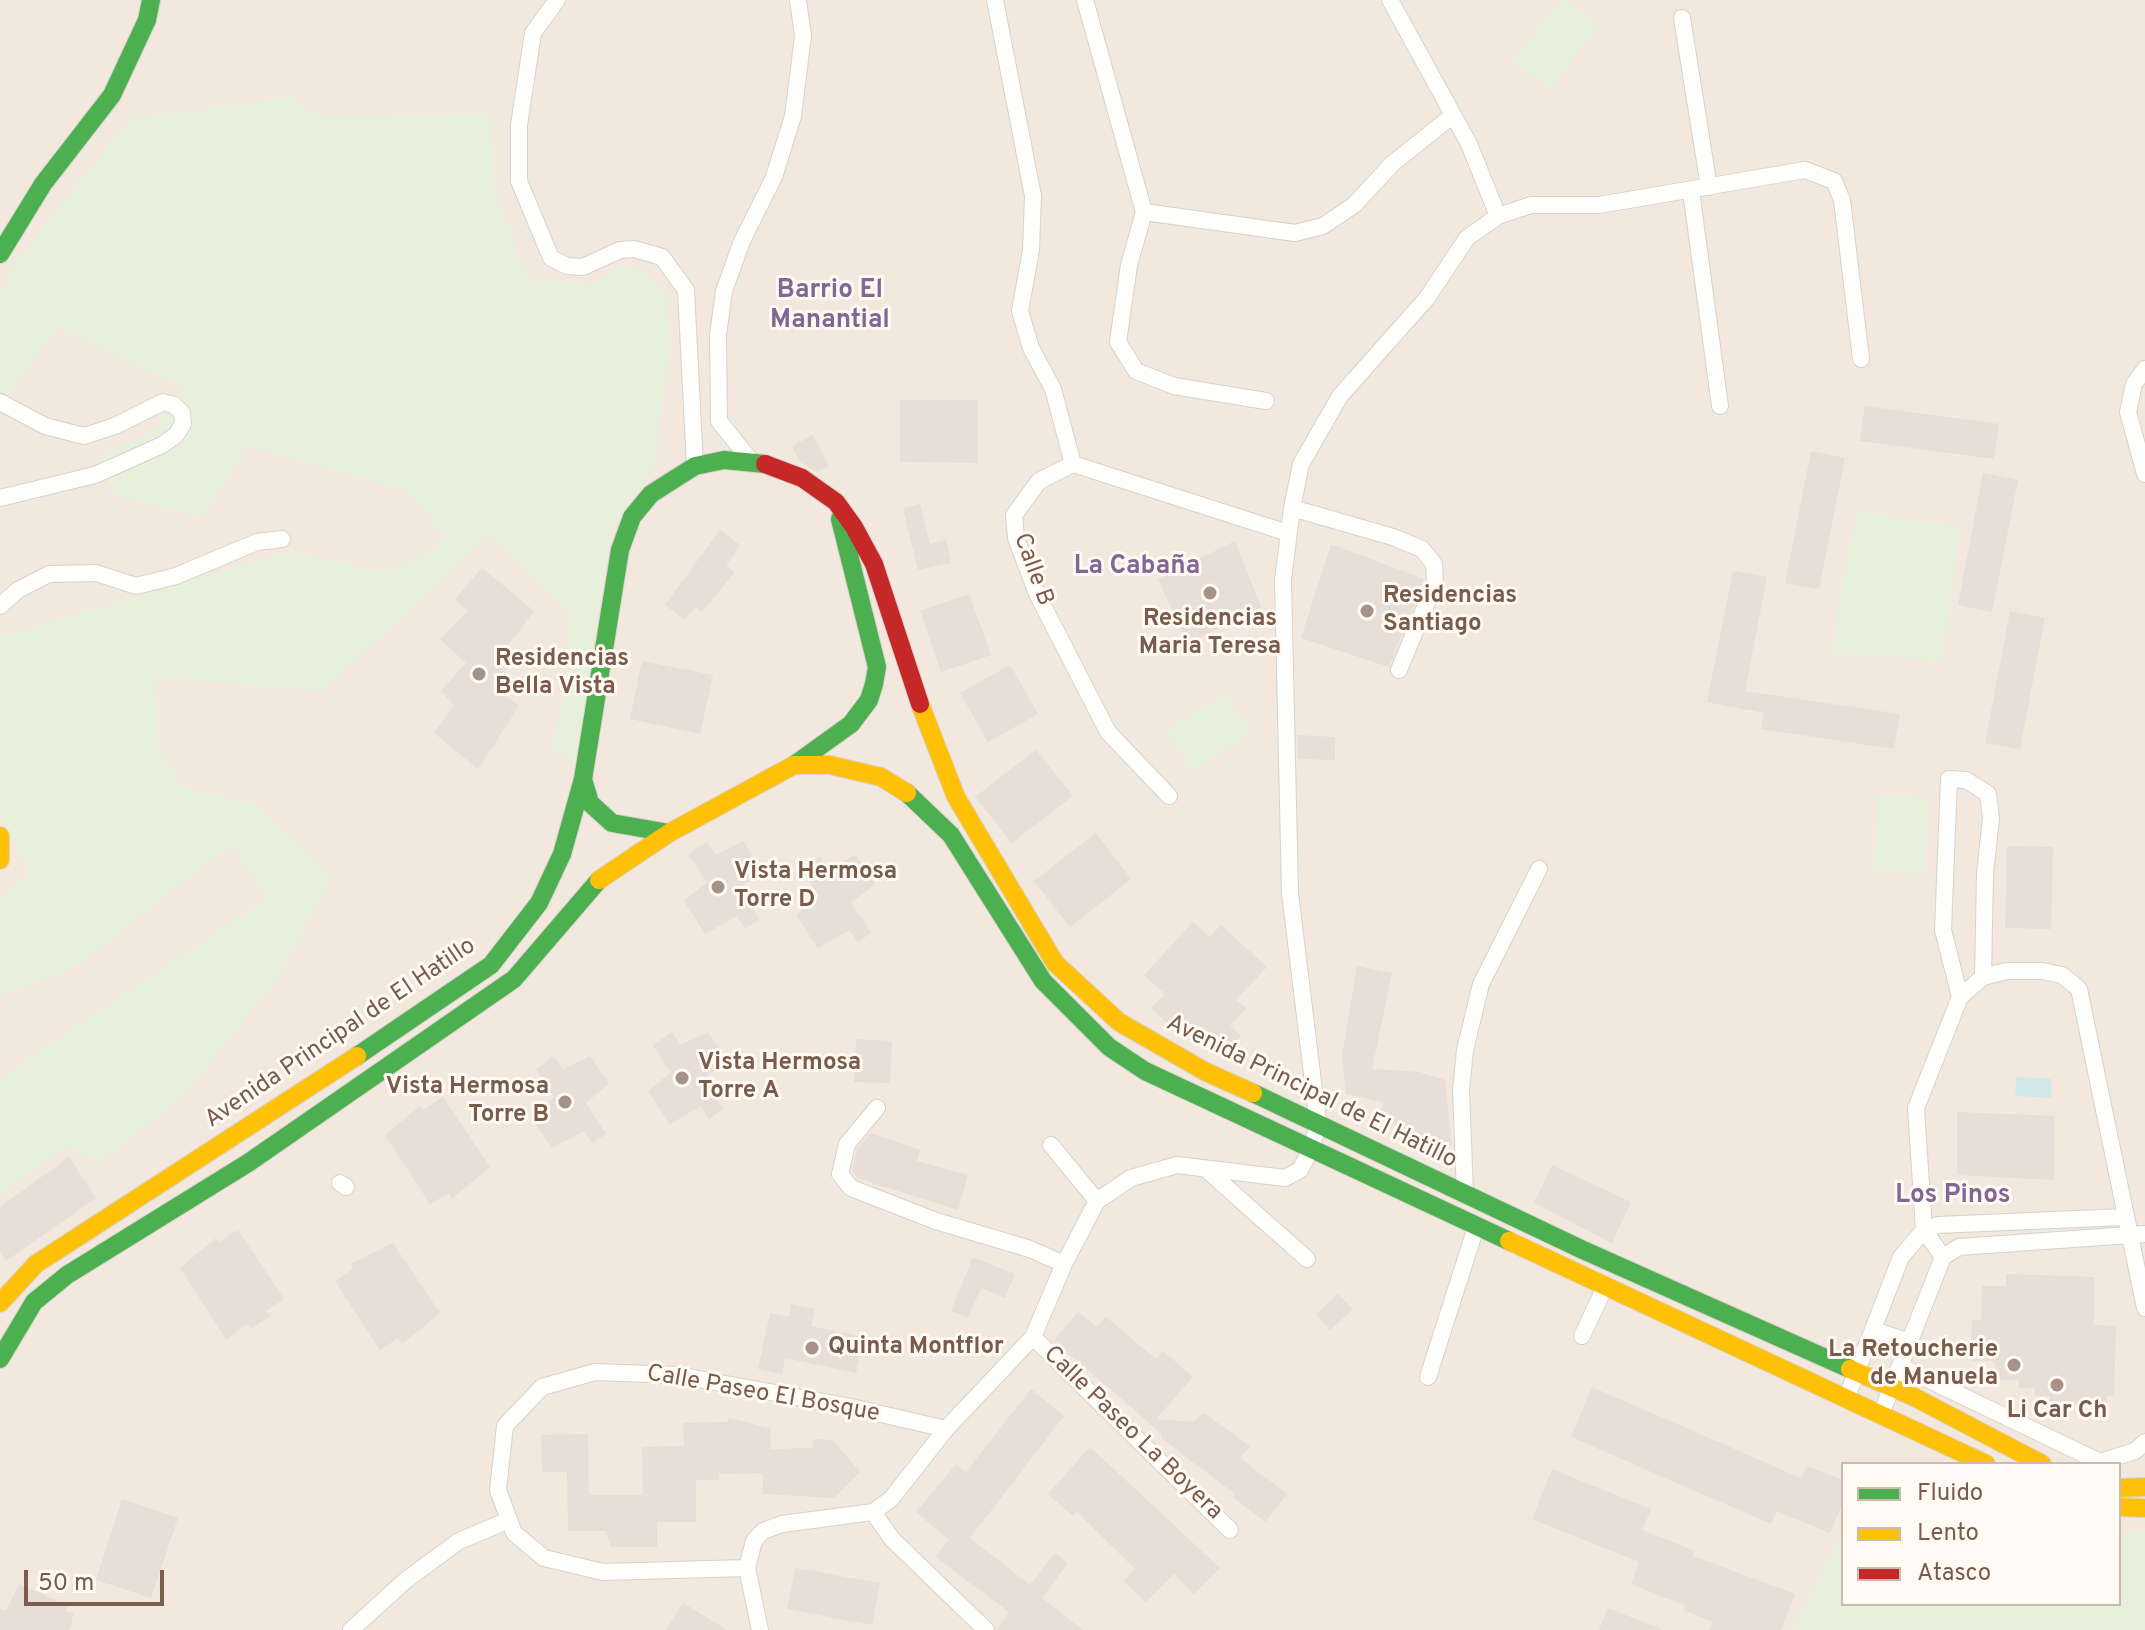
<!DOCTYPE html>
<html>
<head>
<meta charset="utf-8">
<style>
  body { margin:0 }
  #map { position:relative; width:2145px; height:1630px; overflow:hidden; background:#f9f5f0; font-family:Overpass,sans-serif }
  canvas { display:block }
  .legend { position:absolute; left:1841px; top:1462px; width:280px; height:144px; box-sizing:border-box; background:#fffaf3; border:2px solid #cabbb1; margin:0; padding:10px 14px; list-style:none; font-size:24px; color:#7a5c4d }
  .legend li { display:flex; align-items:center; gap:16px; height:40px }
  .legend b { width:40px; border:2px solid #cabbb1 }
  .scale { position:absolute; left:24px; top:1570px; width:140px; height:36px; box-sizing:border-box; border:4px solid #7a5c4d; border-top:0; padding-left:10px; font-size:24px; line-height:28px; white-space:nowrap; color:#7a5c4d; -webkit-text-stroke:6px #fffaf3; paint-order:stroke }
</style>
</head>
<body>
<div id="map">
<canvas width="2145" height="1630"></canvas>
<ul class="legend">
<li><b style="height:10px;background:#4caf50"></b>Fluido</li>
<li><b style="height:10px;background:#ffc107"></b>Lento</li>
<li><b style="height:10px;background:#c62828"></b>Atasco</li>
</ul>
<div class="scale">50 m</div>
</div>
<script>
const g = document.querySelector('canvas').getContext('2d');
g.lineJoin = 'round';
function paint(path, color) { g.fillStyle = color; g.fill(path, 'evenodd'); }
const shape = rows => new Path2D(rows.map(r => 'M' + r).join(''));
function strokePath(path, color, width, dash) { g.strokeStyle = color; g.lineWidth = width; g.lineCap = dash ? 'butt' : 'round'; g.setLineDash(dash || []); g.stroke(path); }
function label(font, color, halo, rows, align = 'center') {
  g.font = font + ' Overpass,sans-serif'; g.lineWidth = 6; g.setLineDash([]); g.textBaseline = 'middle'; g.strokeStyle = halo; g.fillStyle = color; for (const [text, x, y, turn = 0] of rows) {
    g.save(); g.translate(x, y); g.rotate((+turn || 0) * Math.PI / 180); g.textAlign = isNaN(turn) ? turn : align; if (halo) g.strokeText(text, 0, 0); g.fillText(text, 0, 0); g.restore();
  }
}
paint(shape([
  [0,0,2145,0,2145,1630,0,1630],
  [1843,1464,2119,1464,2119,1604,1843,1604]
]), '#f2e8de');
paint(shape([
  [1560,0,1567,0,1599,25,1550,89,1513,62],
  [289,97,323,117,490,115,495,192,528,280,594,285,622,264,645,272,665,294,671,339,655,457,641,488,611,532,575,765,552,746,568,668,570,614,490,535,322,691,155,677,158,747,181,786,255,804,332,877,278,978,186,1093,100,1162,66,1146,0,1195,0,1081,4,1075,267,898,232,847,194,872,78,966,0,996,0,897,29,872,0,813,0,637,292,551,386,573,429,553,445,536,407,491,247,446,204,518,114,495,101,455,154,431,185,388,57,327,8,396,0,390,0,292,17,260,130,119],
  [1856,511,1961,527,1941,661,1831,652],
  [1226,694,1251,734,1191,771,1166,731],
  [1877,795,1928,797,1925,874,1875,872],
  [2145,1531,2145,1630,1792,1630,1843,1533,1843,1604,2119,1604,2119,1533]
]), '#e7f0db');
paint(shape([
  [2017,1077,2051,1079,2051,1098,2015,1096]
]), '#d0e8ea');
paint(shape([
  [900,400,978,400,978,463,900,462],
  [1865,406,1999,424,1994,459,1860,441],
  [813,435,829,466,817,472,800,462,792,446],
  [1811,451,1845,458,1819,589,1785,583],
  [1983,473,2018,480,1992,612,1958,605],
  [920,504,930,544,946,540,951,563,918,570,903,508],
  [720,530,740,545,726,566,735,572,702,612,695,607,685,620,665,605],
  [1235,541,1261,607,1187,644,1158,579],
  [1331,544,1424,579,1389,667,1301,638],
  [482,568,534,611,506,648,516,657,493,685,519,706,478,769,434,733,454,706,441,691,466,663,440,639,468,611,455,599],
  [1733,571,1767,577,1745,691,1900,714,1894,749,1761,729,1764,713,1707,702],
  [969,594,991,655,941,672,920,611],
  [2010,611,2045,618,2020,749,1985,743],
  [642,661,713,675,700,734,630,719],
  [1010,665,1038,714,988,742,960,693],
  [1297,735,1335,737,1335,760,1298,759],
  [1036,750,1073,796,1012,843,975,797],
  [1096,833,1131,879,1070,927,1034,881],
  [743,841,762,870,739,889,759,919,745,929,737,916,705,934,684,901,707,882,688,855,707,842,716,855],
  [2007,846,2053,847,2051,929,2005,928],
  [856,855,875,884,851,903,871,933,858,942,849,930,818,948,796,915,819,896,801,869,820,856,828,869],
  [1193,922,1210,937,1221,925,1267,967,1236,1000,1246,1008,1230,1026,1241,1036,1221,1058,1186,1026,1179,1034,1151,1008,1165,994,1144,975],
  [1357,966,1392,973,1372,1069,1419,1072,1445,1080,1452,1146,1378,1119,1383,1102,1346,1094,1342,1055],
  [672,1032,680,1045,708,1032,727,1060,703,1079,723,1109,709,1119,701,1106,670,1124,648,1091,671,1072,653,1045],
  [856,1039,892,1041,890,1083,854,1082],
  [554,1056,563,1069,590,1056,609,1084,586,1103,606,1134,592,1143,584,1131,552,1148,530,1116,554,1097,536,1069],
  [443,1097,490,1167,452,1198,449,1193,430,1204,385,1135,420,1106,423,1110],
  [1957,1112,2055,1116,2054,1180,1957,1175],
  [871,1133,920,1150,917,1161,968,1175,958,1210,857,1178,852,1171,857,1149],
  [69,1157,96,1198,6,1261,0,1252,0,1207],
  [1552,1165,1631,1202,1612,1243,1534,1203],
  [238,1230,284,1299,266,1311,270,1316,251,1329,248,1324,226,1339,180,1268,216,1238,219,1242],
  [393,1243,440,1313,402,1344,398,1338,380,1350,335,1281,353,1269,351,1264],
  [973,1257,1015,1274,1005,1298,981,1288,968,1318,951,1311],
  [2006,1274,2095,1277,2094,1325,2116,1326,2114,1396,2107,1396,2107,1406,2050,1405,2050,1396,2035,1396,2035,1388,2019,1388,2019,1380,1995,1380,1995,1361,1971,1361,1972,1320,1981,1320,1982,1286,2006,1286],
  [1338,1294,1353,1309,1330,1330,1316,1314],
  [791,1304,815,1309,811,1326,864,1337,856,1373,785,1358,782,1374,758,1369,770,1313,789,1317],
  [1078,1312,1097,1327,1106,1317,1156,1359,1163,1351,1193,1377,1156,1419,1193,1422,1204,1413,1250,1446,1240,1458,1287,1494,1265,1522,1233,1497,1235,1494,1161,1438,1162,1435,1121,1398,1053,1341],
  [1592,1387,1801,1478,1807,1466,1843,1480,1843,1502,1830,1533,1777,1511,1771,1524,1571,1437],
  [1031,1389,1064,1416,970,1538,1030,1585,1055,1553,1068,1563,1042,1598,1083,1630,997,1630,1009,1612,935,1557,949,1540,916,1512,956,1464,966,1472],
  [728,1418,770,1428,771,1449,812,1448,814,1439,832,1440,860,1472,834,1498,763,1494,763,1473,719,1474,719,1480,696,1480,696,1522,657,1522,657,1547,611,1547,606,1531,568,1531,567,1472,542,1472,541,1435,588,1434,589,1495,643,1495,642,1447,684,1446,683,1423,728,1422],
  [1090,1447,1220,1568,1194,1594,1174,1574,1146,1602,1123,1581,1135,1569,1077,1512,1073,1516,1048,1494],
  [1552,1469,1651,1509,1642,1530,1695,1551,1693,1556,1795,1594,1781,1630,1709,1630,1712,1622,1684,1610,1686,1606,1631,1584,1639,1562,1532,1519],
  [122,1499,178,1518,151,1598,96,1580],
  [795,1568,880,1583,872,1625,787,1609],
  [19,1584,68,1606,66,1611,74,1613,69,1630,0,1630,0,1609,6,1611],
  [683,1603,727,1630,666,1630],
  [1608,1608,1661,1629,1661,1630,1599,1630]
]), '#e6ded7');
const street = shape([
  [557,0,533,33,519,125,519,181,551,258,567,266,583,267,620,250,634,249,662,257,686,290,695,466],
  [995,0,1033,196,1031,250,1020,311,1031,348,1053,389,1073,464],
  [1085,0,1144,212,1129,265,1118,342,1136,371,1174,386,1266,401],
  [1682,18,1709,187],
  [1691,191,1720,406],
  [1144,212,1295,233,1323,226,1354,205,1392,164,1452,116],
  [1498,216,1531,205,1599,205,1805,170,1834,181,1842,200,1861,359],
  [2145,369,2134,384,2128,412,2145,474],
  [0,402,45,426,84,436,115,426,163,402,174,405,182,413,183,424,176,435,162,445,95,475,0,498],
  [751,461,719,421,718,335,724,291,742,241,774,177,793,116,803,36,798,0],
  [1292,508,1393,537,1422,549,1434,564,1435,583,1399,670],
  [0,606,18,590,49,574,96,573,136,586,176,576,257,542,282,539],
  [1169,796,1108,732,1037,594,1016,538,1014,515,1039,481,1073,464,1288,533],
  [1960,997,1943,930,1949,779,1966,780,1988,794,1991,818,1985,874,1983,977],
  [877,1108,847,1144,840,1174,851,1188,936,1221,1030,1249,1064,1264],
  [1051,1145,1097,1201],
  [1208,1171,1307,1259],
  [340,1183,346,1187],
  [1465,1193,1461,1090,1465,1050,1481,984,1539,869],
  [1943,1257,1924,1230,1916,1108,1960,997,1983,977,2007,971,2042,971,2062,975,2079,989,2145,1308],
  [1874,1330,1910,1342],
  [1582,1336,1605,1287],
  [1033,1337,1230,1530],
  [1902,1367,2100,1462,2135,1451,2145,1442],
  [1428,1377,1476,1227],
  [1846,1399,1901,1257,1924,1230,1938,1225,2124,1217],
  [1881,1414,1943,1257,1959,1247,2145,1234],
  [873,1512,892,1539,986,1630],
  [747,1568,603,1572,544,1558,514,1533,498,1490,505,1426,542,1387,595,1372,677,1375,851,1407,946,1429],
  [351,1630,406,1580,459,1541,509,1520],
  [760,1630,747,1568,754,1541,763,1531,782,1524,873,1512,891,1499,946,1429,1033,1337,1064,1264,1097,1201,1131,1178,1177,1165,1285,1178,1300,1170,1312,1147,1318,1123,1290,893,1283,580,1292,508,1301,464,1340,396,1427,298,1467,238,1498,216,1469,144,1390,0]
]);
const fast = shape([
  [0,254,43,184,112,95,147,20,151,0],
  [794,765,851,724,869,700,874,684,877,667,840,519],
  [583,779,590,803,612,823,669,833],
  [907,793,951,835,1043,981,1109,1047,1145,1071,1509,1241],
  [357,1056,491,965,539,903,562,854,583,779,620,550,632,517,651,494,695,466,724,460,765,464],
  [1253,1093,1583,1250,1850,1369],
  [0,1359,34,1302,67,1275,248,1163,514,979,599,880]
]);
const slow = shape([
  [920,704,956,797,1055,963,1119,1022,1206,1072,1253,1093],
  [0,836,0,860],
  [599,880,669,833,794,765,830,765,881,777,907,793],
  [1509,1241,1986,1464],
  [0,1303,36,1264,357,1056],
  [1850,1369,1914,1397,2042,1464],
  [2119,1488,2145,1487],
  [2119,1507,2145,1508]
]);
const jam = shape([
  [765,464,802,478,836,502,854,527,874,564,920,704]
]);
strokePath(street, '#d7d1cb', 18);
strokePath(fast, '#d9d2cb', 20);
strokePath(slow, '#d9d2cb', 20);
strokePath(jam, '#d9d2cb', 20);
strokePath(street, '#fefefd', 16);
strokePath(fast, '#4caf50', 18);
strokePath(slow, '#ffc107', 18);
strokePath(jam, '#c62828', 18);
for (const [x, y, r, color] of [
  [1210,593,8,"#a69286"],
  [1367,611,8,"#a69286"],
  [479,674,8,"#a69286"],
  [718,887,8,"#a69286"],
  [682,1078,8,"#a69286"],
  [565,1102,8,"#a69286"],
  [812,1348,8,"#a69286"],
  [2014,1365,8,"#a69286"],
  [2057,1385,8,"#a69286"]
]) { const dot = new Path2D(); dot.arc(x, y, r, 0, 2 * Math.PI); g.fillStyle = color; g.fill(dot); strokePath(dot, '#fffaf3', 3); }
label('24px', '#7a5c4d', '#fffaf3', [
  ["Calle B",1032,570,70],
  ["Avenida Principal de El Hatillo",341,1034,-34],
  ["Avenida Principal de El Hatillo",1311,1093,26],
  ["Calle Paseo El Bosque",763,1395,10],
  ["Calle Paseo La Boyera",1132,1434,44]
]);
label('bold 24px', '#7a5c4d', '#fffaf3', [
  ["Residencias",1383,597],
  ["Santiago",1383,625],
  ["Residencias",1210,620,"center"],
  ["Maria Teresa",1210,648,"center"],
  ["Residencias",495,660],
  ["Bella Vista",495,688],
  ["Vista Hermosa",734,873],
  ["Torre D",734,901],
  ["Vista Hermosa",698,1064],
  ["Torre A",698,1092],
  ["Vista Hermosa",549,1088,"right"],
  ["Torre B",549,1116,"right"],
  ["Quinta Montflor",828,1348],
  ["La Retoucherie",1998,1351,"right"],
  ["de Manuela",1998,1379,"right"],
  ["Li Car Ch",2057,1412,"center"]
], 'left');
label('bold 26px', '#846695', '#fffaf3', [
  ["Barrio El",830,292],
  ["Manantial",830,322],
  ["La Cabaña",1137,568],
  ["Los Pinos",1953,1197]
]);
</script>
</body>
</html>
